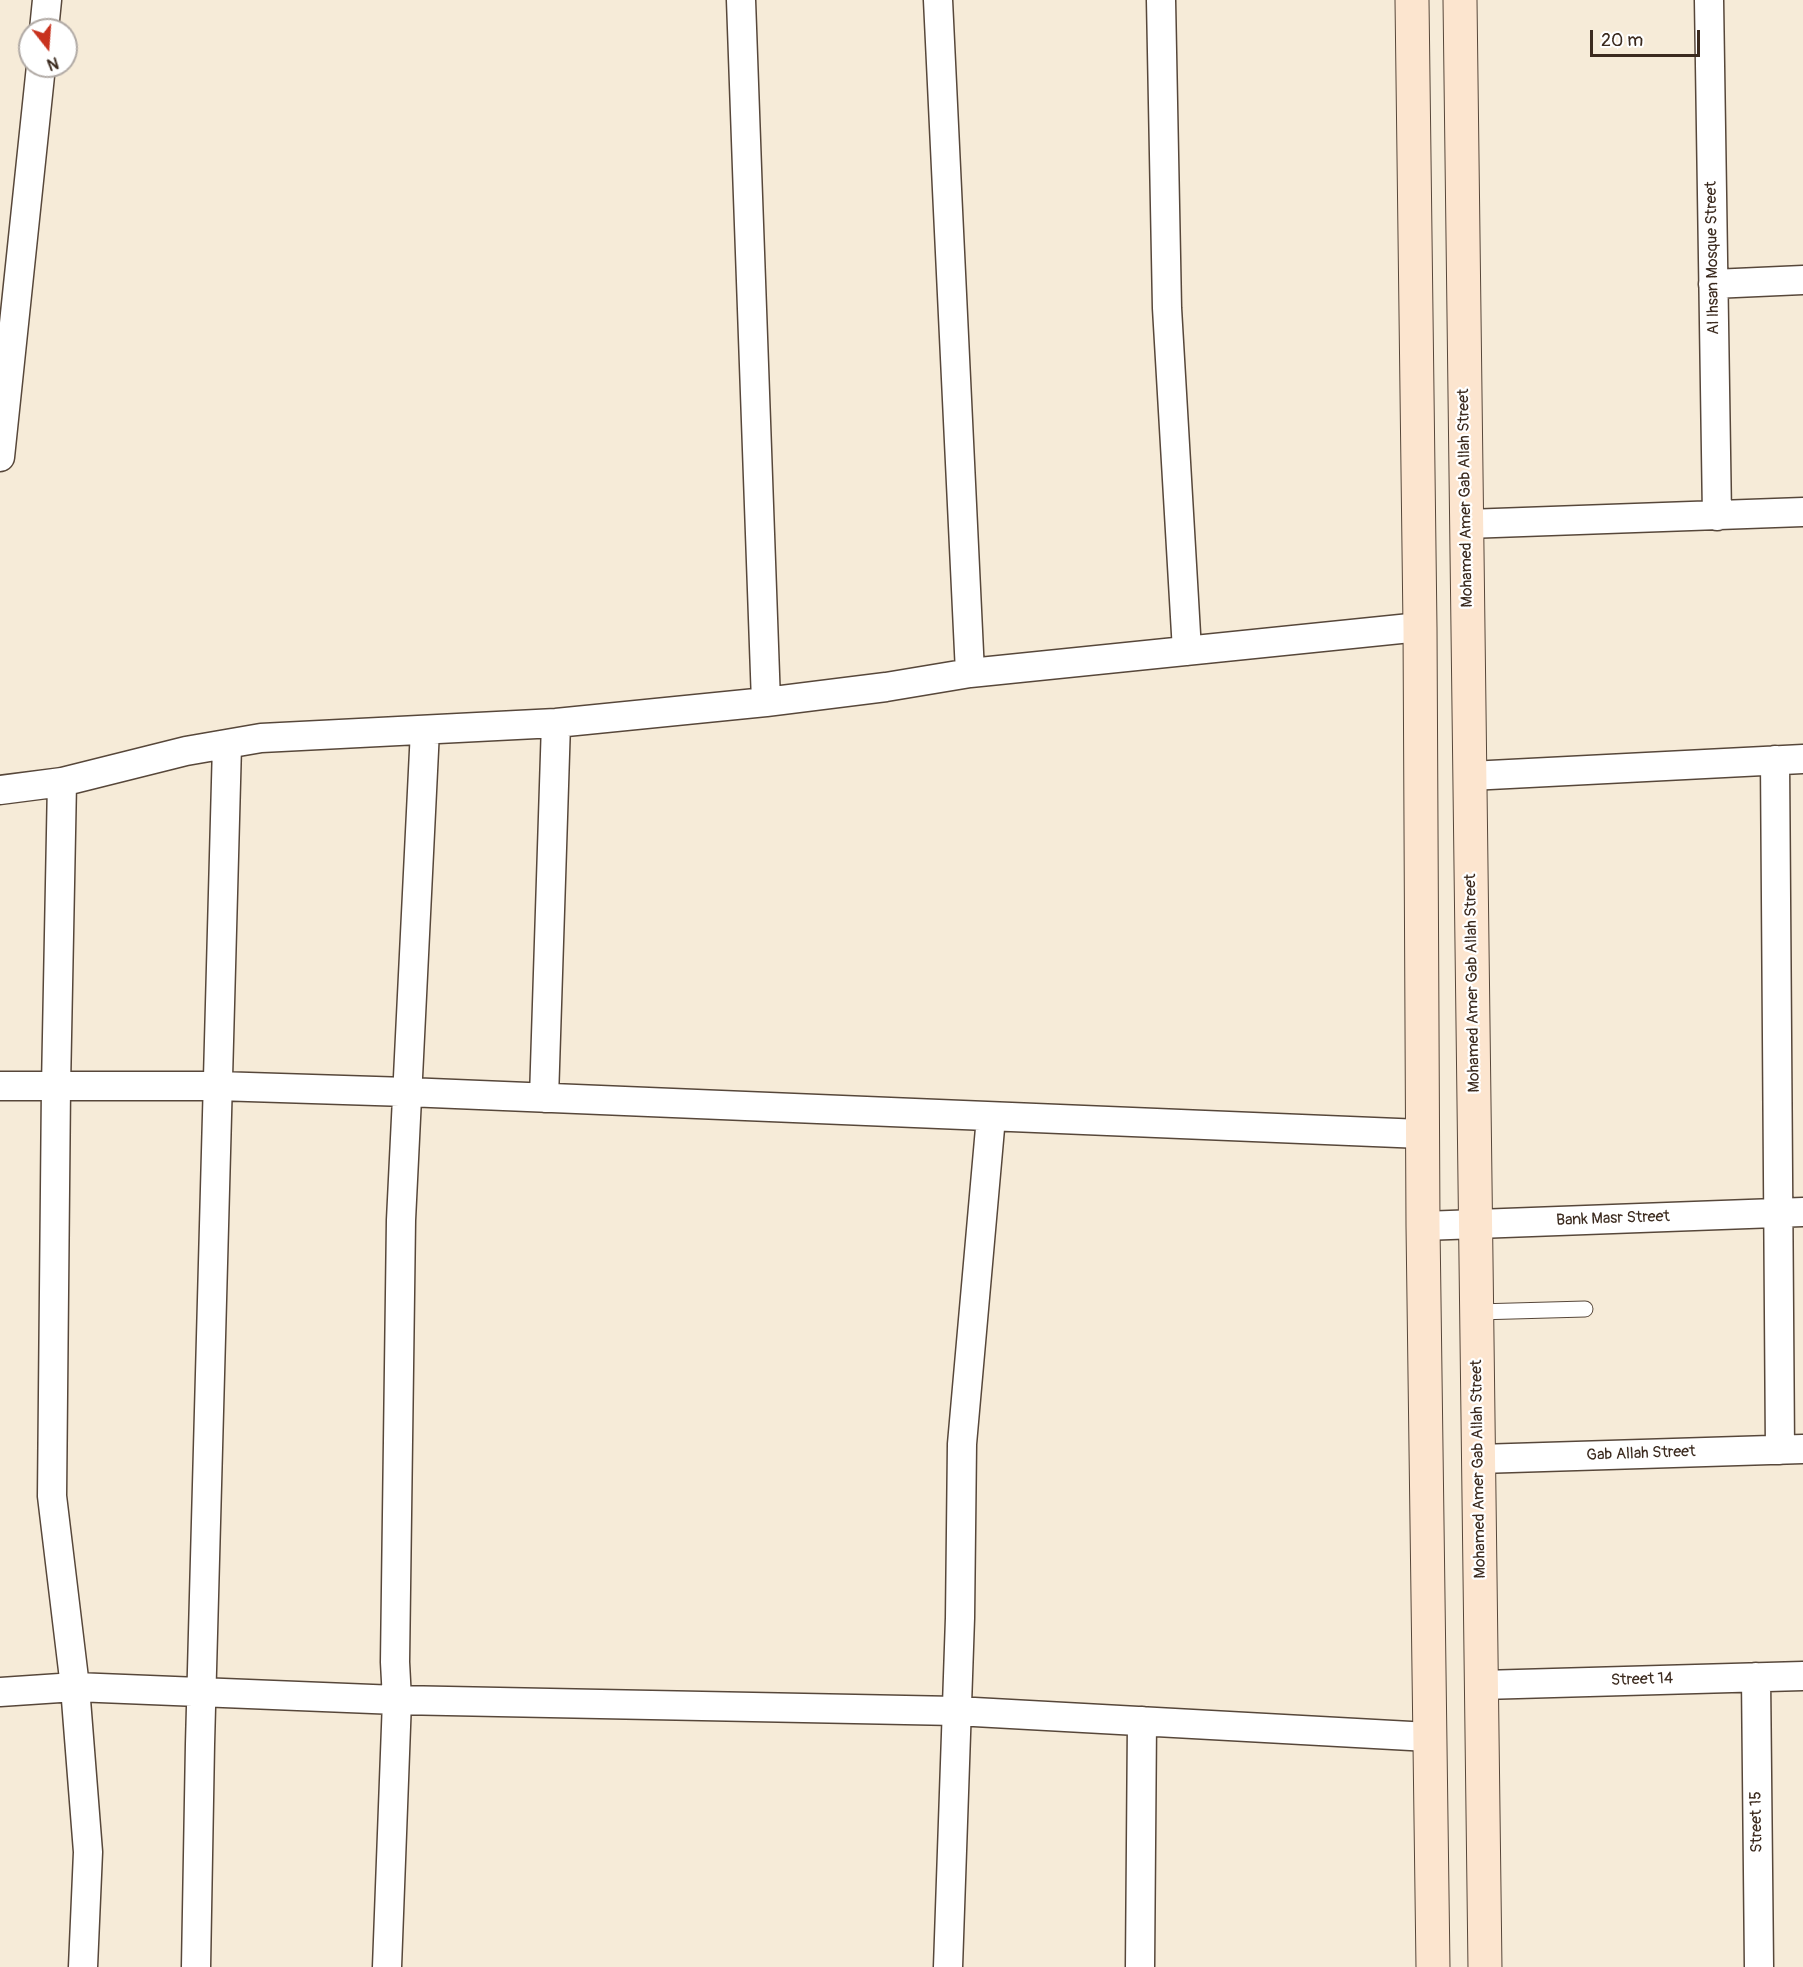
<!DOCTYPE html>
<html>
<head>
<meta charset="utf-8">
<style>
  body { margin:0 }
  #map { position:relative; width:1803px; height:1967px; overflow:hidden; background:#f6ebd8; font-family:Pangolin,sans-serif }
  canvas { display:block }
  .north { position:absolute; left:18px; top:18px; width:60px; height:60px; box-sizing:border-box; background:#fff; border:2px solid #b1aaa5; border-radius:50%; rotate:163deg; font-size:16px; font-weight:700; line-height:24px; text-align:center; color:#3b2a1e }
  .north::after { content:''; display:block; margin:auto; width:21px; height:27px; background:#c8321e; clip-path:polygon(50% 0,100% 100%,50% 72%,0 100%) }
  .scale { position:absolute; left:1590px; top:30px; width:110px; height:27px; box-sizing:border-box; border:3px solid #3b2a1e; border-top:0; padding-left:8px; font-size:18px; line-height:21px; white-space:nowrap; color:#3b2a1e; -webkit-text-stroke:4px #fff; paint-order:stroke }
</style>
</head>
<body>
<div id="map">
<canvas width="1803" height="1967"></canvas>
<div class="north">N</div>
<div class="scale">20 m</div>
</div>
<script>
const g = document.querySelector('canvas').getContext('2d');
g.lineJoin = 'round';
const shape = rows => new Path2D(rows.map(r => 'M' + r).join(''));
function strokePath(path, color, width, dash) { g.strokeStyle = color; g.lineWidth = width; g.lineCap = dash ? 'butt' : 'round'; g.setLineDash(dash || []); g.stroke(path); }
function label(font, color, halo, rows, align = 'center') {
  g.font = font + ' Pangolin,sans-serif'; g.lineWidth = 4.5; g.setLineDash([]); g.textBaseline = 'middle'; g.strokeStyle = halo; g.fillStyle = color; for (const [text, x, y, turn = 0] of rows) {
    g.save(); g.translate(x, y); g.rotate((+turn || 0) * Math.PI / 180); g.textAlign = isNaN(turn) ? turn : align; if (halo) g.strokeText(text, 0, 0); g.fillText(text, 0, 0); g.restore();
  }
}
const lane = shape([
  [1477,1312,1585,1309]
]);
const street = shape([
  [741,0,766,702],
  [1161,0,1167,308,1187,651],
  [1709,0,1717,516],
  [44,30,47,0],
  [1713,284,1803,280],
  [0,457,41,66],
  [1467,524,1803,512],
  [970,673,1420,627],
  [1775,760,1780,1450],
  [1470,776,1803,759],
  [62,782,56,1087,52,1496,75,1687,88,1852,83,1967],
  [0,790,62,782,186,751,261,738,556,723,766,702,886,687,970,673,938,0],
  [0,1086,217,1086,407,1092,1422,1134],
  [544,1098,556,723],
  [1423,1226,1803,1212],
  [1479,1459,1803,1449],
  [1756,1677,1759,1967],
  [1482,1685,1803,1676],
  [0,1692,75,1687,397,1700,956,1711,1429,1737],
  [196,1967,200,1744,227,745],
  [387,1967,397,1700,395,1662,401,1220,425,730],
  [948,1967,960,1618,962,1444,991,1117],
  [1140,1967,1142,1721]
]);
const secondary = shape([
  [1412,0,1420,627,1423,1226,1433,1967],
  [1460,0,1485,1967]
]);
strokePath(lane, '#57473a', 17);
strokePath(street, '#57473a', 31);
strokePath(secondary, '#57473a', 35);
strokePath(lane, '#fff', 15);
strokePath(street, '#fff', 28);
strokePath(secondary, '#fce5cf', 33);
label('16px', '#3b2a1e', '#fff', [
  ["Al Ihsan Mosque Street",1713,258,-91],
  ["Mohamed Amer Gab Allah Street",1466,498,-91],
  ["Mohamed Amer Gab Allah Street",1473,983,-91],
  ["Bank Masr Street",1613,1219,-2],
  ["Gab Allah Street",1641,1454,-2],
  ["Mohamed Amer Gab Allah Street",1479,1469,-91],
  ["Street 14",1642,1680,-2],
  ["Street 15",1757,1822,-91]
]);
</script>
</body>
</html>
